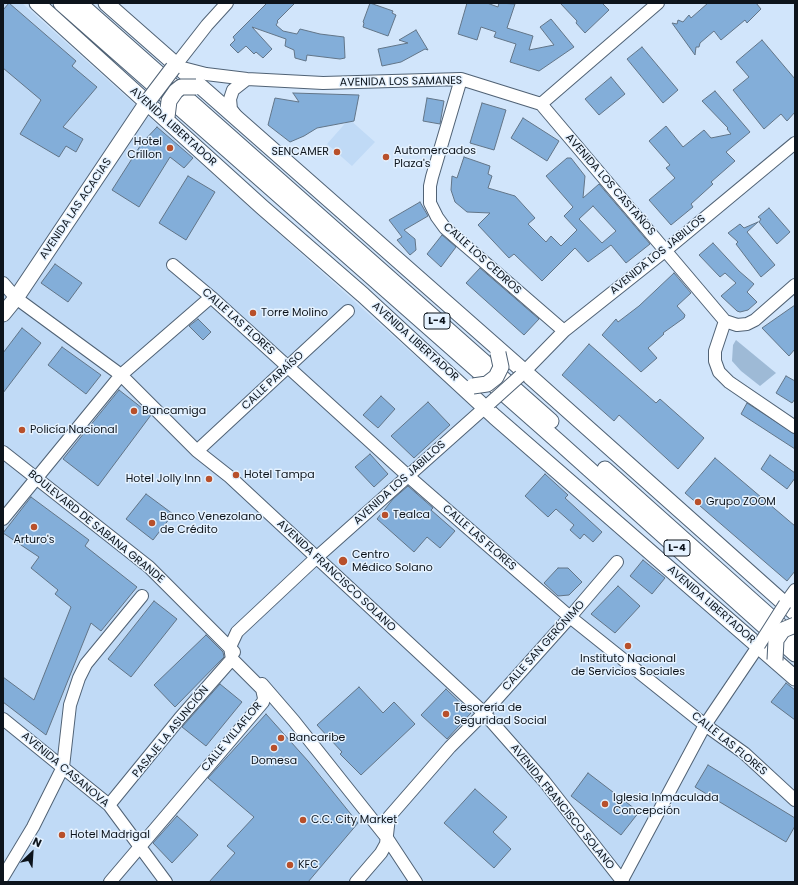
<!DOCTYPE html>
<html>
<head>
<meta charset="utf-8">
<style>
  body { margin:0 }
  #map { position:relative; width:798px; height:885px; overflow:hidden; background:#d1e5fb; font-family:Poppins,sans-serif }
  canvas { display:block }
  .frame { position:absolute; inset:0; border:4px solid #0d141c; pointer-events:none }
  .north { position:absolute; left:12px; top:833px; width:40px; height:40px; -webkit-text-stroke:3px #e5f2ff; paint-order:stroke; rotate:25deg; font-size:11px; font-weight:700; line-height:16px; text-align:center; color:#0d141c }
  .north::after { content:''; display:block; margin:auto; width:14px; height:18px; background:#0d141c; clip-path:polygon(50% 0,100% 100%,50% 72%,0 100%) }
</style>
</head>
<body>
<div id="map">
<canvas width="798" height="885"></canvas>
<div class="frame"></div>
<div class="north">N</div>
</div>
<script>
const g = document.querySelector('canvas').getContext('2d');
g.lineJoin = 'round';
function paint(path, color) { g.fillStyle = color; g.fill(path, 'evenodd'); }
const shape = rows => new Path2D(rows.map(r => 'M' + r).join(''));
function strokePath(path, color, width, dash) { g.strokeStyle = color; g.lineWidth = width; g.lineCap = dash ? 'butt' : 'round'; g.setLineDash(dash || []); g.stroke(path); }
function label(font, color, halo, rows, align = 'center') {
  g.font = font + ' Poppins,sans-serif'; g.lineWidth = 3; g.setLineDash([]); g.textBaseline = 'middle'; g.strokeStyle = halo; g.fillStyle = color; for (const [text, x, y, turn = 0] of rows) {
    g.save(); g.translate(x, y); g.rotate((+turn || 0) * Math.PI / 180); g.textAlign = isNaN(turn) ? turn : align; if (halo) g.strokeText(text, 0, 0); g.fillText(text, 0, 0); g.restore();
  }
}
paint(shape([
  [3,3,22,3,413,354,651,560,795,689,795,882,3,882],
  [349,119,375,142,352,166,327,144]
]), '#c0daf6');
paint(shape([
  [736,340,776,373,760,386,741,371,732,361,733,345]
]), '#9ebad6');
const building = shape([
  [9,3,76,61,72,66,97,87,63,127,83,139,76,152,66,146,59,157,20,134,41,100,3,68,3,10,9,3],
  [267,3,295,3,277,21,278,22,276,25,283,31,297,34,300,29,320,34,344,37,345,58,340,59,307,55,306,61,295,58,294,50,285,46,286,39,252,27,272,49,263,58,256,52,254,54,246,46,238,53,230,45,235,40,233,37,267,3],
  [370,3,393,11,392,13,396,15,388,36,363,27,364,23,363,22,370,3],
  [467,3,487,3,498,7,499,3,515,4,507,28,533,36,529,50,554,45,540,27,551,19,574,47,539,71,510,62,516,44,494,37,496,32,481,27,477,40,458,34,467,3],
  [560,3,602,3,609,10,585,33,576,23,577,21,560,3],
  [708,3,756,3,761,9,747,23,745,20,721,40,714,31,700,43,699,47,696,47,695,55,672,23,677,24,678,20,683,22,689,15,691,18,708,3],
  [416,30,428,50,425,49,401,62,382,66,378,49,408,43,399,40,416,30],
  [762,40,795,79,795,112,787,121,781,114,764,129,733,90,749,77,736,62,762,40],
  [642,47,678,90,663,103,627,59,642,47],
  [611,77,625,94,599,115,585,99,611,77],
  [715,91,750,132,726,152,735,161,711,182,713,184,691,204,693,207,671,225,649,200,675,178,666,168,670,165,649,141,666,126,683,147,704,130,711,138,731,134,727,129,728,128,702,101,715,91],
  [293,93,359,95,354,121,317,128,304,136,290,142,268,125,275,98,299,102,293,93],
  [427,98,444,101,440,124,423,121,427,98],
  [482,103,506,110,494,150,470,143,482,103],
  [523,118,559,141,547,161,511,138,523,118],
  [157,127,193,158,184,168,170,157,139,207,112,190,142,143,157,127],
  [464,157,490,166,488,174,492,176,488,188,515,196,535,218,528,224,546,242,551,236,561,246,577,230,564,216,573,207,546,176,567,158,571,158,585,176,583,198,599,184,650,244,626,263,611,245,588,262,575,248,542,281,514,254,509,258,478,225,490,213,467,212,455,202,451,190,452,176,457,178,464,157],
  [593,206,616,231,602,243,579,219,593,206],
  [188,176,215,192,186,240,159,223,188,176],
  [420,202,428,216,404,230,415,239,416,250,410,255,397,240,402,237,389,220,420,202],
  [769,208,790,232,777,244,759,222,761,219,758,217,769,208],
  [758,222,747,232,775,265,761,277,736,244,738,242,728,233,740,224,744,228,758,222],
  [442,235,456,247,441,267,427,254,442,235],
  [713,243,739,271,754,284,747,292,757,302,748,310,740,312,737,311,721,296,736,283,725,273,720,277,699,255,713,243],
  [55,264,82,283,68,302,41,283,55,264],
  [480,268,539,319,524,335,466,283,480,268],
  [674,273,691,293,677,306,685,315,684,318,663,333,664,334,648,348,657,358,641,372,602,335,616,319,618,322,639,306,674,273],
  [795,305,795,349,789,356,762,328,795,305],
  [198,319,211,332,203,340,189,326,198,319],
  [22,328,41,343,3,393,3,353,22,328],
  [589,344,656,403,660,399,704,438,678,469,619,415,614,421,562,375,589,344],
  [62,347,101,375,86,394,48,365,62,347],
  [786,376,795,381,795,399,792,403,776,393,786,376],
  [119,390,151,415,98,486,63,459,119,390],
  [381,396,395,409,378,428,363,415,381,396],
  [428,402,450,425,414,458,391,436,428,402],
  [747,403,795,434,795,449,741,414,747,403],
  [370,454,388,474,374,487,355,467,370,454],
  [770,455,795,473,795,478,787,489,761,469,770,455],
  [715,458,795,526,795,571,787,581,685,493,715,458],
  [545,474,568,495,565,498,602,532,593,542,584,534,580,539,570,530,574,525,556,509,548,517,525,496,545,474],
  [408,486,433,508,431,510,455,531,440,548,427,537,414,552,377,519,393,499,408,486],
  [146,494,173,514,153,540,126,519,146,494],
  [31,497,89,540,85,546,137,587,101,631,91,623,46,735,3,702,3,677,34,700,71,607,55,594,58,590,31,568,39,557,3,533,31,497],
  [643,560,665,578,652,594,630,576,643,560],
  [558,568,568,568,582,582,569,595,558,596,544,583,558,568],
  [618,586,640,606,615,633,591,614,618,586],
  [154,601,177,619,131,677,108,659,154,601],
  [206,635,223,652,224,657,175,707,154,685,206,635],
  [786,683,795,690,795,720,771,702,786,683],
  [220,684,242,702,206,746,182,727,220,684],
  [359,687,383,713,394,702,415,724,361,775,340,754,342,752,317,725,359,687],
  [446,689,471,713,447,739,421,715,446,689],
  [266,714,308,761,358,823,308,882,209,882,235,853,227,846,254,817,208,778,266,714],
  [708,765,795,818,795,826,786,842,695,787,708,765],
  [588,773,639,812,621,835,571,796,588,773],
  [475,789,507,817,493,832,511,849,494,868,444,823,475,789],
  [177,816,198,835,172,863,153,843,177,816]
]);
paint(building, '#83aed9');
strokePath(building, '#627588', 1);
const minor = shape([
  [227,3,207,25,175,66,206,74,247,79,323,83,461,79,541,104,658,3],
  [461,79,432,177,430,186,430,203,437,217,445,228,564,331],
  [541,104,725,321,737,325,747,324,755,320,795,285],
  [237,117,231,109,230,99,233,90,247,79],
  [173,265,211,297,408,476,570,617,705,725,744,753,795,800],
  [3,283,16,298,121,375,197,451,230,477,484,713,544,781,623,882],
  [725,321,715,351,715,361,719,372,729,382,795,427],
  [520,376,564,331,666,250,795,143],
  [197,451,348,311],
  [3,452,149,567,234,652],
  [3,519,121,375,211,297],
  [785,604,795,590],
  [262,684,294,721,387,838,416,882],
  [3,719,109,805,166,882],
  [109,805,180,718,232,659],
  [3,877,33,827,63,767,70,705,79,678,86,664,142,596],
  [110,882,263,702,264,698,262,689,232,659,230,647,237,632,316,558,490,403],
  [356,882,381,853,386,844,389,817,450,747,484,713,570,617,617,562],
  [621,882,705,725,759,645]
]);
const major = shape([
  [37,3,262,207,363,295,495,417,795,678],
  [61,3,560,443,795,654],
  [79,3,551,421],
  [106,3,535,381,795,613],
  [3,314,16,298,148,101],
  [605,469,795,639]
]);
strokePath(minor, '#506275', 14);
strokePath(major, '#506275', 17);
strokePath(minor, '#fff', 12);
strokePath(major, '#fff', 15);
const minorBridge = shape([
  [490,403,520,376],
  [759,645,785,604]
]);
const majorBridge = shape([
  [148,101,173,68],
  [167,117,169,101,176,91,181,87,196,87],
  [473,386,487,384,496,377,501,367,498,353],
  [775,660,776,640,783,630,795,625]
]);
strokePath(minorBridge, '#506275', 14, []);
strokePath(majorBridge, '#506275', 17, []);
strokePath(minorBridge, '#fff', 12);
strokePath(majorBridge, '#fff', 15);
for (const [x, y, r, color] of [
  [170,148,4,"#b8502b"],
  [337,152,4,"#b8502b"],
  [386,157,4,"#b8502b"],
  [253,313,4,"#b8502b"],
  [134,411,4,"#b8502b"],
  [22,430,4,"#b8502b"],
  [236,475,4,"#b8502b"],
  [209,479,4,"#b8502b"],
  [698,502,4,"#b8502b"],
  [385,515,4,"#b8502b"],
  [152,523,4,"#b8502b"],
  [34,527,4,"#b8502b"],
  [343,561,5,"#b8502b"],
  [628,646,4,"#b8502b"],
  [446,714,4,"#b8502b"],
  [281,738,4,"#b8502b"],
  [274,748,4,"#b8502b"],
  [605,804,4,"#b8502b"],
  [303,820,4,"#b8502b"],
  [62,835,4,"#b8502b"],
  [290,865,4,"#b8502b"]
]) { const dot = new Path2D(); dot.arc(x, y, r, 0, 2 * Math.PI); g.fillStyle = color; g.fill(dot); strokePath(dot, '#e5f2ff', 1.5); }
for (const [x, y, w] of [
  [437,321,26],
  [677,548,26]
]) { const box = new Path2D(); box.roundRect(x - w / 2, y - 8, w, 16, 3); g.fillStyle = '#e5f2ff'; g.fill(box); strokePath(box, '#0d141c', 1); }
label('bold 10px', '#0d141c', null, [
  ["L-4",437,321],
  ["L-4",677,548]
]);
label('11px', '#0d141c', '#e5f2ff', [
  ["AVENIDA LOS SAMANES",401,82,-1],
  ["AVENIDA LIBERTADOR",173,127,42],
  ["AVENIDA LOS CASTAÑOS",610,185,49],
  ["AVENIDA LAS ACACIAS",76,209,-56],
  ["AVENIDA LOS JABILLOS",658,255,-39],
  ["CALLE LOS CEDROS",482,259,42],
  ["CALLE LAS FLORES",238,322,42],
  ["AVENIDA LIBERTADOR",415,342,42],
  ["CALLE PARAÍSO",273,381,-43],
  ["AVENIDA LOS JABILLOS",400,483,-42],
  ["BOULEVARD DE SABANA GRANDE",96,527,39],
  ["CALLE LAS FLORES",479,538,41],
  ["AVENIDA FRANCISCO SOLANO",336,576,43],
  ["AVENIDA LIBERTADOR",711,605,41],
  ["CALLE SAN GERÓNIMO",544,646,-48],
  ["PASAJE LA ASUNCIÓN",171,732,-51],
  ["CALLE VILLAFLOR",232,737,-50],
  ["CALLE LAS FLORES",729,744,39],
  ["AVENIDA CASANOVA",65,770,40],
  ["AVENIDA FRANCISCO SOLANO",562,807,51]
]);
label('11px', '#0d141c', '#e5f2ff', [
  ["Hotel",162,142,"right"],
  ["Crillon",162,155,"right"],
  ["Automercados",394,151],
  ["Plaza's",394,164],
  ["SENCAMER",329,152,"right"],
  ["Torre Molino",261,313],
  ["Bancamiga",142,411],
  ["Policía Nacional",30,430],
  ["Hotel Tampa",244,475],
  ["Hotel Jolly Inn",201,479,"right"],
  ["Grupo ZOOM",706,502],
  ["Tealca",393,515],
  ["Banco Venezolano",160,517],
  ["de Crédito",160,530],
  ["Arturo's",34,540,"center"],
  ["Centro",352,555],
  ["Médico Solano",352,568],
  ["Instituto Nacional",628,659,"center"],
  ["de Servicios Sociales",628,672,"center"],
  ["Tesorería de",454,708],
  ["Seguridad Social",454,721],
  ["Bancaribe",289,738],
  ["Domesa",274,761,"center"],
  ["Iglesia Inmaculada",613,798],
  ["Concepción",613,811],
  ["C.C. City Market",311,820],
  ["Hotel Madrigal",70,835],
  ["KFC",298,865]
], 'left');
</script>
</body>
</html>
